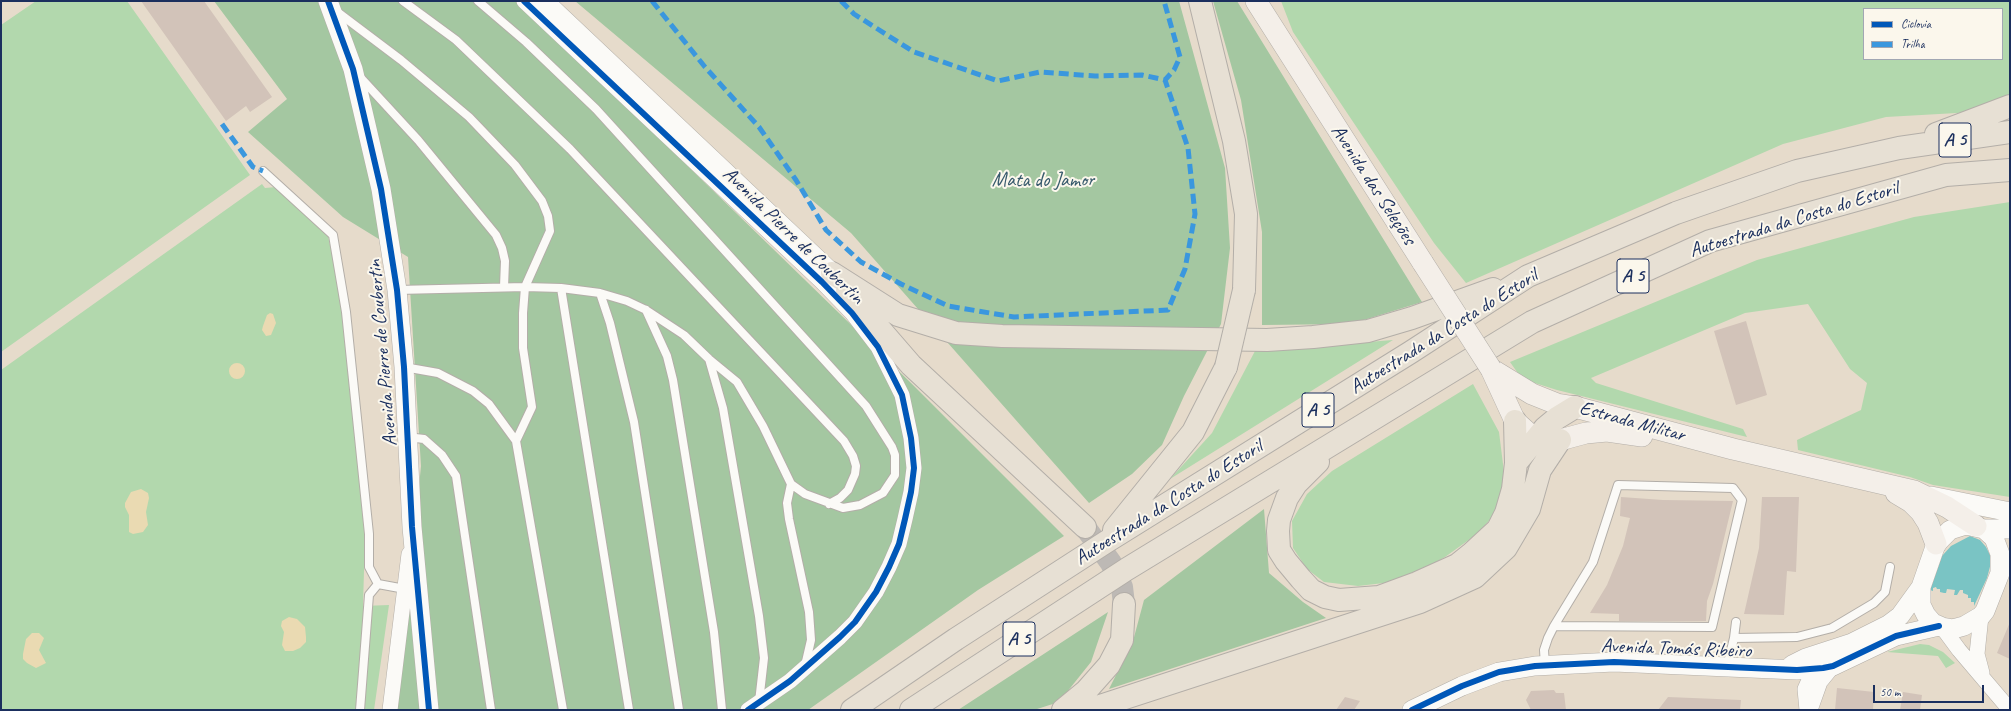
<!DOCTYPE html>
<html>
<head>
<meta charset="utf-8">
<style>
  body { margin:0 }
  #map { position:relative; width:2011px; height:711px; overflow:hidden; background:#e6dbcb; font-family:Caveat,sans-serif }
  canvas { display:block }
  .frame { position:absolute; inset:0; border:2px solid #1b2f5e; pointer-events:none }
  .legend { position:absolute; left:1863px; top:8px; width:140px; height:52px; box-sizing:border-box; background:#fbf7ec; border:1px solid #a1a7b3; margin:0; padding:5px 7px; list-style:none; font-size:12px; color:#1b2f5e }
  .legend li { display:flex; align-items:center; gap:8px; height:20px }
  .legend b { width:20px; border:1px solid #a1a7b3 }
  .scale { position:absolute; left:1873px; top:685px; width:111px; height:18px; box-sizing:border-box; border:2px solid #1b2f5e; border-top:0; padding-left:5px; font-size:12px; line-height:14px; white-space:nowrap; color:#1b2f5e; -webkit-text-stroke:3px #fbf7ec; paint-order:stroke }
</style>
</head>
<body>
<div id="map">
<canvas width="2011" height="711"></canvas>
<div class="frame"></div>
<ul class="legend">
<li><b style="height:5px;background:#0057b8"></b>Ciclovia</li>
<li><b style="height:5px;background:#3a97de"></b>Trilha</li>
</ul>
<div class="scale">50 m</div>
</div>
<script>
const g = document.querySelector('canvas').getContext('2d');
g.lineJoin = 'round';
function paint(path, color) { g.fillStyle = color; g.fill(path, 'evenodd'); }
const shape = rows => new Path2D(rows.map(r => 'M' + r).join(''));
function strokePath(path, color, width, dash) { g.strokeStyle = color; g.lineWidth = width; g.lineCap = dash ? 'butt' : 'round'; g.setLineDash(dash || []); g.stroke(path); }
function label(font, color, halo, rows, align = 'center') {
  g.font = font + ' Caveat,sans-serif'; g.lineWidth = 4; g.setLineDash([]); g.textBaseline = 'middle'; g.strokeStyle = halo; g.fillStyle = color; for (const [text, x, y, turn = 0] of rows) {
    g.save(); g.translate(x, y); g.rotate((+turn || 0) * Math.PI / 180); g.textAlign = isNaN(turn) ? turn : align; if (halo) g.strokeText(text, 0, 0); g.fillText(text, 0, 0); g.restore();
  }
}
paint(shape([
  [36,1,127,1,250,175,1,352,1,25],
  [1281,1,2010,1,2010,110,1886,117,1783,144,1466,283,1434,243,1293,32],
  [1864,9,2002,9,2002,59,1864,59],
  [262,184,265,188,276,187,328,236,340,291,365,535,363,606,389,605,374,710,1,710,1,370],
  [2010,202,2010,497,1933,485,1910,477,1798,450,1797,440,1861,410,1867,383,1850,369,1808,304,1745,313,1591,378,1596,383,1743,429,1747,437,1557,390,1522,379,1510,362,1757,260,1914,217],
  [1393,340,1170,479,1212,433,1255,351],
  [1473,384,1499,432,1505,480,1497,512,1477,534,1445,557,1401,581,1358,586,1324,582,1307,569,1293,548,1292,521,1307,494,1332,471],
  [1920,644,1929,645,1943,652,1955,663,1946,668,1938,656,1887,652]
]), '#b2d8ad');
paint(shape([
  [214,1,518,1,911,383,1064,536,978,590,808,710,397,710,421,466,408,257,343,217,248,132,287,99],
  [575,1,1179,1,1225,168,1230,248,1221,324,1184,396,1162,445,1132,474,1089,503,851,233],
  [1213,1,1237,1,1422,302,1351,324,1262,325,1262,232,1241,100],
  [1264,509,1269,573,1303,602,1326,618,1109,689,1133,641,1144,600],
  [1108,612,1091,662,1059,702,1034,710,958,710]
]), '#a4c7a1');
paint(shape([
  [270,313,273,314,276,323,271,335,266,336,262,330,263,326,267,315],
  '229 371a8 8 0 1 1 16 0a8 8 0 1 1-16 0Z',
  [141,489,148,493,149,498,146,512,148,525,143,532,133,534,129,532,129,515,125,507,125,503,131,492],
  [289,617,297,619,305,627,306,637,306,642,300,648,293,651,285,651,282,645,284,632,281,626,282,621],
  [32,633,39,633,44,638,39,650,46,663,36,668,27,663,23,659,23,654,26,639]
]), '#eadab2');
paint(shape([
  [1970,536,1980,540,1986,547,1992,559,1987,578,1974,606,1974,602,1971,602,1971,598,1968,598,1968,595,1963,593,1963,590,1960,590,1957,595,1954,595,1955,590,1947,589,1946,593,1944,593,1940,592,1940,589,1937,589,1936,587,1933,588,1933,591,1930,590,1942,556,1951,546]
]), '#7ac4c4');
paint(shape([
  [141,1,204,1,272,97,250,112,246,106,226,121],
  [1746,321,1767,395,1736,405,1714,331],
  [1621,497,1663,500,1733,501,1713,584,1707,601,1706,621,1619,621,1619,614,1590,613,1607,585,1623,546,1630,518,1620,516],
  [1762,497,1799,497,1796,572,1787,571,1784,615,1744,614,1759,548],
  [2010,622,2010,659,1997,653],
  [1837,688,1874,692,1873,710,1835,710],
  [1554,690,1556,693,1564,693,1566,710,1531,710,1526,700,1531,691],
  [1903,692,1922,695,1920,710,1900,710],
  [1345,697,1360,701,1354,710,1336,710],
  [1668,697,1741,700,1740,710,1658,710]
]), '#d2c3b9');
strokePath(shape([
  [1085,527,1111,563,1122,587,1124,604]
]), '#bdb9b5', 22, [22, 11]);
const service = shape([
  [403,1,456,40,570,149,844,441,853,456,856,466,855,474,848,490,840,498,829,504],
  [336,11,401,60,469,117,515,165,542,201,548,216,550,231,525,287,523,313,523,348,532,407,516,441,563,710],
  [359,76,418,140,496,235,502,248,505,261,504,287],
  [263,171,333,235,346,312,369,534,369,567,378,584],
  [561,288,629,710],
  [397,290,525,287,561,288,600,293,627,301,646,310,684,335,709,359,737,382,763,426,791,484,805,494,843,508,860,505,883,493,895,475,895,455,892,447,866,406,596,109,526,42,478,1],
  [600,293,610,323,634,422,679,710],
  [646,310,667,356,673,380,714,632,722,710],
  [709,359,723,408,759,616,764,658,759,702],
  [404,367,438,373,473,391,489,404,516,441],
  [407,437,424,439,442,455,456,476,491,710],
  [791,484,787,503,789,519,809,612,811,640,805,666],
  [1734,638,1736,622],
  [1545,666,1544,650,1548,638,1554,626,1712,627,1742,500,1733,488,1618,485,1593,562,1554,626],
  [1727,667,1734,638,1797,637,1832,628,1874,603,1885,592,1890,567],
  [360,710,369,595,378,584,405,589]
]);
const minor = shape([
  [524,1,822,282,852,313,878,347,902,395,911,438,914,468,911,492,905,519,899,544,889,567,876,592,855,622,840,637,790,681,748,710],
  [1981,616,1977,654,1982,673],
  [1942,627,1959,650,2010,710],
  [390,710,409,554],
  [1807,710,1805,689,1814,669],
  [1810,710,1820,682,1833,666]
]);
const tertiary = shape([
  [328,1,353,69,381,189,397,290,404,367,412,527,429,710],
  [544,1,832,273],
  [1931,496,2010,512],
  [1966,525,1984,529,1994,538,2000,554,2000,573,1985,611,1981,616,1964,626,1953,629,1942,627,1933,623,1926,615,1921,605,1921,587,1936,544,1950,530,1966,525],
  [1984,529,2010,529],
  [1792,665,1806,658,1852,643,1888,625,1900,616,1921,587],
  [1412,710,1462,686,1499,672,1535,666,1614,662,1797,670,1823,668,1833,666,1896,636,1939,626]
]);
const secondary = shape([
  [1256,1,1423,263],
  [1491,369,1532,394,1557,404,1575,407,1733,449,1914,491,1947,507,1976,526],
  [1491,369,1515,421,1535,439,1560,440,1586,433,1607,431,1642,436],
  [1896,493,1911,502,1921,512,1928,523,1936,544]
]);
const motorway = shape([
  [1200,1,1234,141,1246,214,1244,290],
  [1936,134,2010,106],
  [832,273,898,315,956,333,1002,336,1267,340,1313,337,1368,331,1412,318,1493,289],
  [847,291,911,365,1085,527],
  [1318,462,1296,484,1287,498,1279,520,1278,531,1279,550,1286,561,1301,579,1311,590,1325,597,1339,600,1379,597,1417,583,1457,565,1472,553,1498,529,1506,513,1513,489,1516,463,1515,421],
  [1516,463,1545,428,1557,418,1575,407],
  [1114,530,1193,432,1226,367],
  [852,710,956,639,1106,542,1411,352,1528,276,1676,213,1797,171,1899,148,2010,132],
  [911,710,1127,569,1532,322,1710,241,1946,175,2010,170],
  [1063,710,1086,691,1109,665,1122,640,1124,604],
  [1088,710,1420,602,1475,577,1506,548,1529,509,1540,470,1560,440]
]);
strokePath(service, '#b3aea8', 10);
strokePath(minor, '#b3aea8', 16);
strokePath(tertiary, '#b3aea8', 20);
strokePath(secondary, '#b3aea8', 22);
strokePath(motorway, '#b3aea8', 24);
strokePath(service, '#fbfaf7', 8);
strokePath(minor, '#fbfaf7', 15);
strokePath(tertiary, '#fbfaf7', 19);
strokePath(secondary, '#f4efe9', 21);
strokePath(motorway, '#e7e0d4', 22);
const secondaryBridge = shape([
  [1423,263,1491,369]
]);
const motorwayBridge = shape([
  [1226,367,1244,290]
]);
strokePath(secondaryBridge, '#b3aea8', 22, []);
strokePath(motorwayBridge, '#b3aea8', 24, []);
strokePath(secondaryBridge, '#f4efe9', 21);
strokePath(motorwayBridge, '#e7e0d4', 22);
strokePath(shape([
  [652,1,705,67,759,127,796,180,826,230,861,262,901,284,948,306,1014,317,1168,310,1185,269,1195,214,1188,148,1165,80],
  [841,1,854,14,914,52,998,81,1040,72,1095,76,1142,75,1165,80,1174,70,1180,57,1164,1],
  [222,124,253,167,263,171]
]), '#3a97de', 5, [10, 5]);
strokePath(shape([
  [328,1,353,69,381,189,397,290,404,367,412,527,429,710],
  [524,1,822,282,852,313,878,347,902,395,911,438,914,468,911,492,905,519,899,544,889,567,876,592,855,622,840,637,790,681,748,710],
  [1412,710,1462,686,1499,672,1535,666,1614,662,1797,670,1823,668,1833,666,1896,636,1939,626]
]), '#0057b8', 6);
for (const [x, y, w] of [
  [1955,140,32],
  [1633,276,32],
  [1318,410,32],
  [1019,639,32]
]) { const box = new Path2D(); box.roundRect(x - w / 2, y - 17, w, 34, 3); g.fillStyle = '#fbf7ec'; g.fill(box); strokePath(box, '#1b2f5e', 1); }
label('bold 19px', '#1b2f5e', null, [
  ["A 5",1955,140],
  ["A 5",1633,276],
  ["A 5",1318,410],
  ["A 5",1019,639]
]);
label('20px', '#36596c', '#fbf7ec', [
  ["Mata do Jamor",1043,181]
]);
label('20px', '#1b2f5e', '#fbf7ec', [
  ["Avenida das Seleções",1373,185,57],
  ["Autoestrada da Costa do Estoril",1794,220,-17],
  ["Avenida Pierre de Coubertin",793,236,44],
  ["Autoestrada da Costa do Estoril",1444,332,-32],
  ["Avenida Pierre de Coubertin",383,353,-95],
  ["Estrada Militar",1632,422,15],
  ["Autoestrada da Costa do Estoril",1169,503,-32],
  ["Avenida Tomás Ribeiro",1676,649,2]
]);
</script>
</body>
</html>
